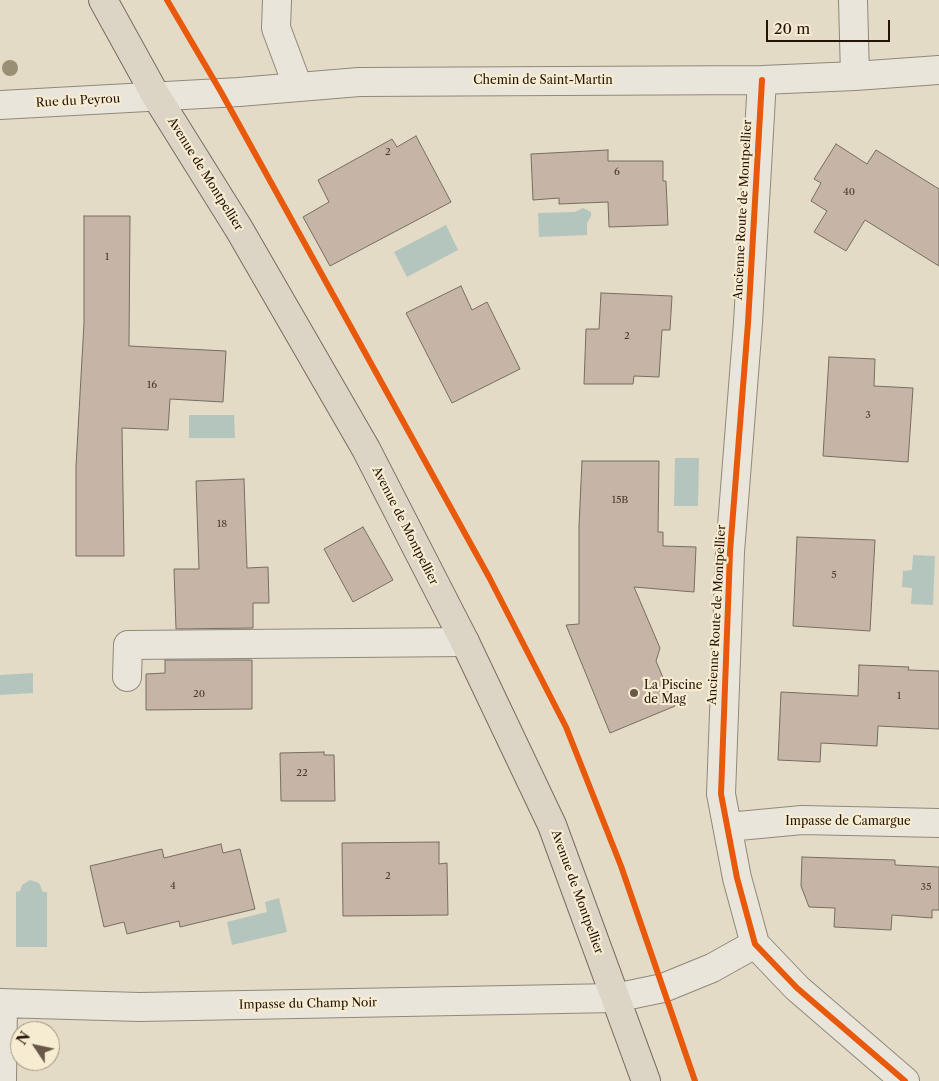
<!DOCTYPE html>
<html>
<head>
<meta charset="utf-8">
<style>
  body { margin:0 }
  #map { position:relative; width:939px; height:1081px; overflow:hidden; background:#e4dbc6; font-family:"Libre Caslon Text",serif }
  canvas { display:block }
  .north { position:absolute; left:10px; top:1021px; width:50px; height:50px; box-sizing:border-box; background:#f6ecd2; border:1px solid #a3957f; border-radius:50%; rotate:304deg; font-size:14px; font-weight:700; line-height:20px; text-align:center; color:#261303 }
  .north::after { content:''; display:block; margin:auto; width:18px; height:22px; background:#685947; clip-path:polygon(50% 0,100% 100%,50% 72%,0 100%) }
  .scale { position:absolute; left:766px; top:20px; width:124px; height:22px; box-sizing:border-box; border:2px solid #261303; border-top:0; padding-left:6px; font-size:15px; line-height:18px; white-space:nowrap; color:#261303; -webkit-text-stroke:4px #f6ecd2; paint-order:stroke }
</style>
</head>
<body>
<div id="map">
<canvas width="939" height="1081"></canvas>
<div class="north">N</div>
<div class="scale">20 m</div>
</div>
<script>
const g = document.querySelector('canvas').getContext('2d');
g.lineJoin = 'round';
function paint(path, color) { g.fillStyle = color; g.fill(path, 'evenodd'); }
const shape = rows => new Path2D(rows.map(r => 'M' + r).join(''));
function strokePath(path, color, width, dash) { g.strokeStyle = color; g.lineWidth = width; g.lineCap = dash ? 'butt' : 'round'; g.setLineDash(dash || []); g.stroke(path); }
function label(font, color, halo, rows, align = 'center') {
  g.font = font + ' "Libre Caslon Text",serif'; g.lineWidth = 4.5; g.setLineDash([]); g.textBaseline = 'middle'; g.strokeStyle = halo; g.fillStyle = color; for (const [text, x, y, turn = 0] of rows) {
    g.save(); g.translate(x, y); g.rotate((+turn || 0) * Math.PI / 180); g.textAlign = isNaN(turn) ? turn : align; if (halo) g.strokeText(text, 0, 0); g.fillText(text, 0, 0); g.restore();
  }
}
paint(shape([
  [583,208,591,212,591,216,587,223,587,235,539,237,538,213,575,212],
  [446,225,458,250,407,277,394,252],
  [189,415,234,415,235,438,189,438],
  [675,458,699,458,698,506,674,506],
  [913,555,935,556,933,605,911,604,912,588,902,587,903,571,912,570],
  [33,673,33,693,0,695,0,675],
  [30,880,39,883,43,892,47,892,47,947,16,947,16,892,20,891,22,885],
  [279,898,287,932,232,945,227,922,267,912,265,902]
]), '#b3c5bd');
const building = shape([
  [416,136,451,202,330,266,303,217,329,202,318,180,392,139,397,147,416,136],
  [836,144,867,164,876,150,939,189,939,266,865,220,846,251,814,232,827,211,811,201,821,183,814,179,836,144],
  [608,150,608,161,663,161,663,181,666,181,668,225,609,227,608,202,559,204,559,198,533,200,531,154,608,150],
  [84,216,130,216,129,346,226,351,223,402,170,399,168,430,122,428,124,556,76,556,76,466,84,323,84,216],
  [461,286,472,310,487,302,520,369,452,403,406,313,461,286],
  [601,293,672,296,670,330,662,330,659,377,634,376,633,384,584,384,586,329,599,329,601,293],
  [829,357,875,359,874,386,913,388,908,462,823,456,829,357],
  [582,461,659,461,658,532,663,532,663,546,696,547,694,592,634,587,660,648,656,661,675,706,610,733,566,625,579,624,579,526,582,461],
  [244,479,247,568,268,567,269,603,253,603,253,628,176,629,174,569,199,569,196,481,244,479],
  [363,527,393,580,353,602,324,549,363,527],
  [797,537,875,540,870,631,793,626,797,537],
  [165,660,252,660,252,709,146,710,146,674,165,673,165,660],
  [859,665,909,667,908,670,939,671,939,729,878,726,877,746,821,743,820,762,778,760,781,692,858,696,859,665],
  [324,752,324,755,334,755,335,801,281,801,280,753,324,752],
  [439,842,439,864,447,863,448,915,343,916,342,843,439,842],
  [221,844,223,853,240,849,255,909,180,927,179,921,127,934,124,922,104,927,90,866,162,849,164,858,221,844],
  [802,857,895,860,895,865,939,867,939,910,932,910,932,918,892,915,891,930,834,927,835,908,809,907,801,886,802,857]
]);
paint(building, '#c6b4a6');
strokePath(building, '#756e61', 1);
const minor = shape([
  [277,0,276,28,298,87],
  [855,76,939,70],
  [762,80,748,323,730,552,721,794,737,878,755,944,797,988,905,1081],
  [0,105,239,92,359,82,762,80,855,76,853,0],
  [127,677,128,645,465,642],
  [728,827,802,820,939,823],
  [0,1003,140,1007,615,998,663,988,712,968,755,944],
  [2,1081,3,1003]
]);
const major = shape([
  [103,0,156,96,239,229,366,449,465,642,552,825,646,1081]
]);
strokePath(minor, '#90887b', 30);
strokePath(major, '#756e61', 30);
strokePath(minor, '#e9e5da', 28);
strokePath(major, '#dcd4c5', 28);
strokePath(shape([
  [167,0,221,92,489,577,566,727,621,866,695,1081],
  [762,80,748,323,730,552,721,794,737,878,755,944,797,988,905,1081]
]), '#e8590c', 6);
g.fillStyle = '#998f75';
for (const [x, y] of [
  [10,68]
]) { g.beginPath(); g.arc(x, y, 8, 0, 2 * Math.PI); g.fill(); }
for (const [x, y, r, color] of [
  [634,693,5,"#685947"]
]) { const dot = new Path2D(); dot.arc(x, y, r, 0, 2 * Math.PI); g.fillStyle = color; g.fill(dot); strokePath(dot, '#f6ecd2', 2); }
label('10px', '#4e3b2c', null, [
  ["2",388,152],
  ["6",617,172],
  ["40",849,192],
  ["1",107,257],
  ["2",627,336],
  ["16",152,385],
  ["3",868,415],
  ["15B",620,500],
  ["18",222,524],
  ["5",834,575],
  ["20",199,694],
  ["1",899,696],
  ["22",302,773],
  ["2",388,876],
  ["4",173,886],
  ["35",926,887]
]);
label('12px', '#261303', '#f6ecd2', [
  ["Chemin de Saint-Martin",543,81],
  ["Rue du Peyrou",78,101,-3],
  ["Avenue de Montpellier",205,174,58],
  ["Ancienne Route de Montpellier",743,210,-87],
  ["Avenue de Montpellier",405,526,63],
  ["Ancienne Route de Montpellier",717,615,-87],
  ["Impasse de Camargue",848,822],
  ["Avenue de Montpellier",577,892,70],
  ["Impasse du Champ Noir",308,1004,-1]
]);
label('12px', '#261303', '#f6ecd2', [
  ["La Piscine",644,686],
  ["de Mag",644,700]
], 'left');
</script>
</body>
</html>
